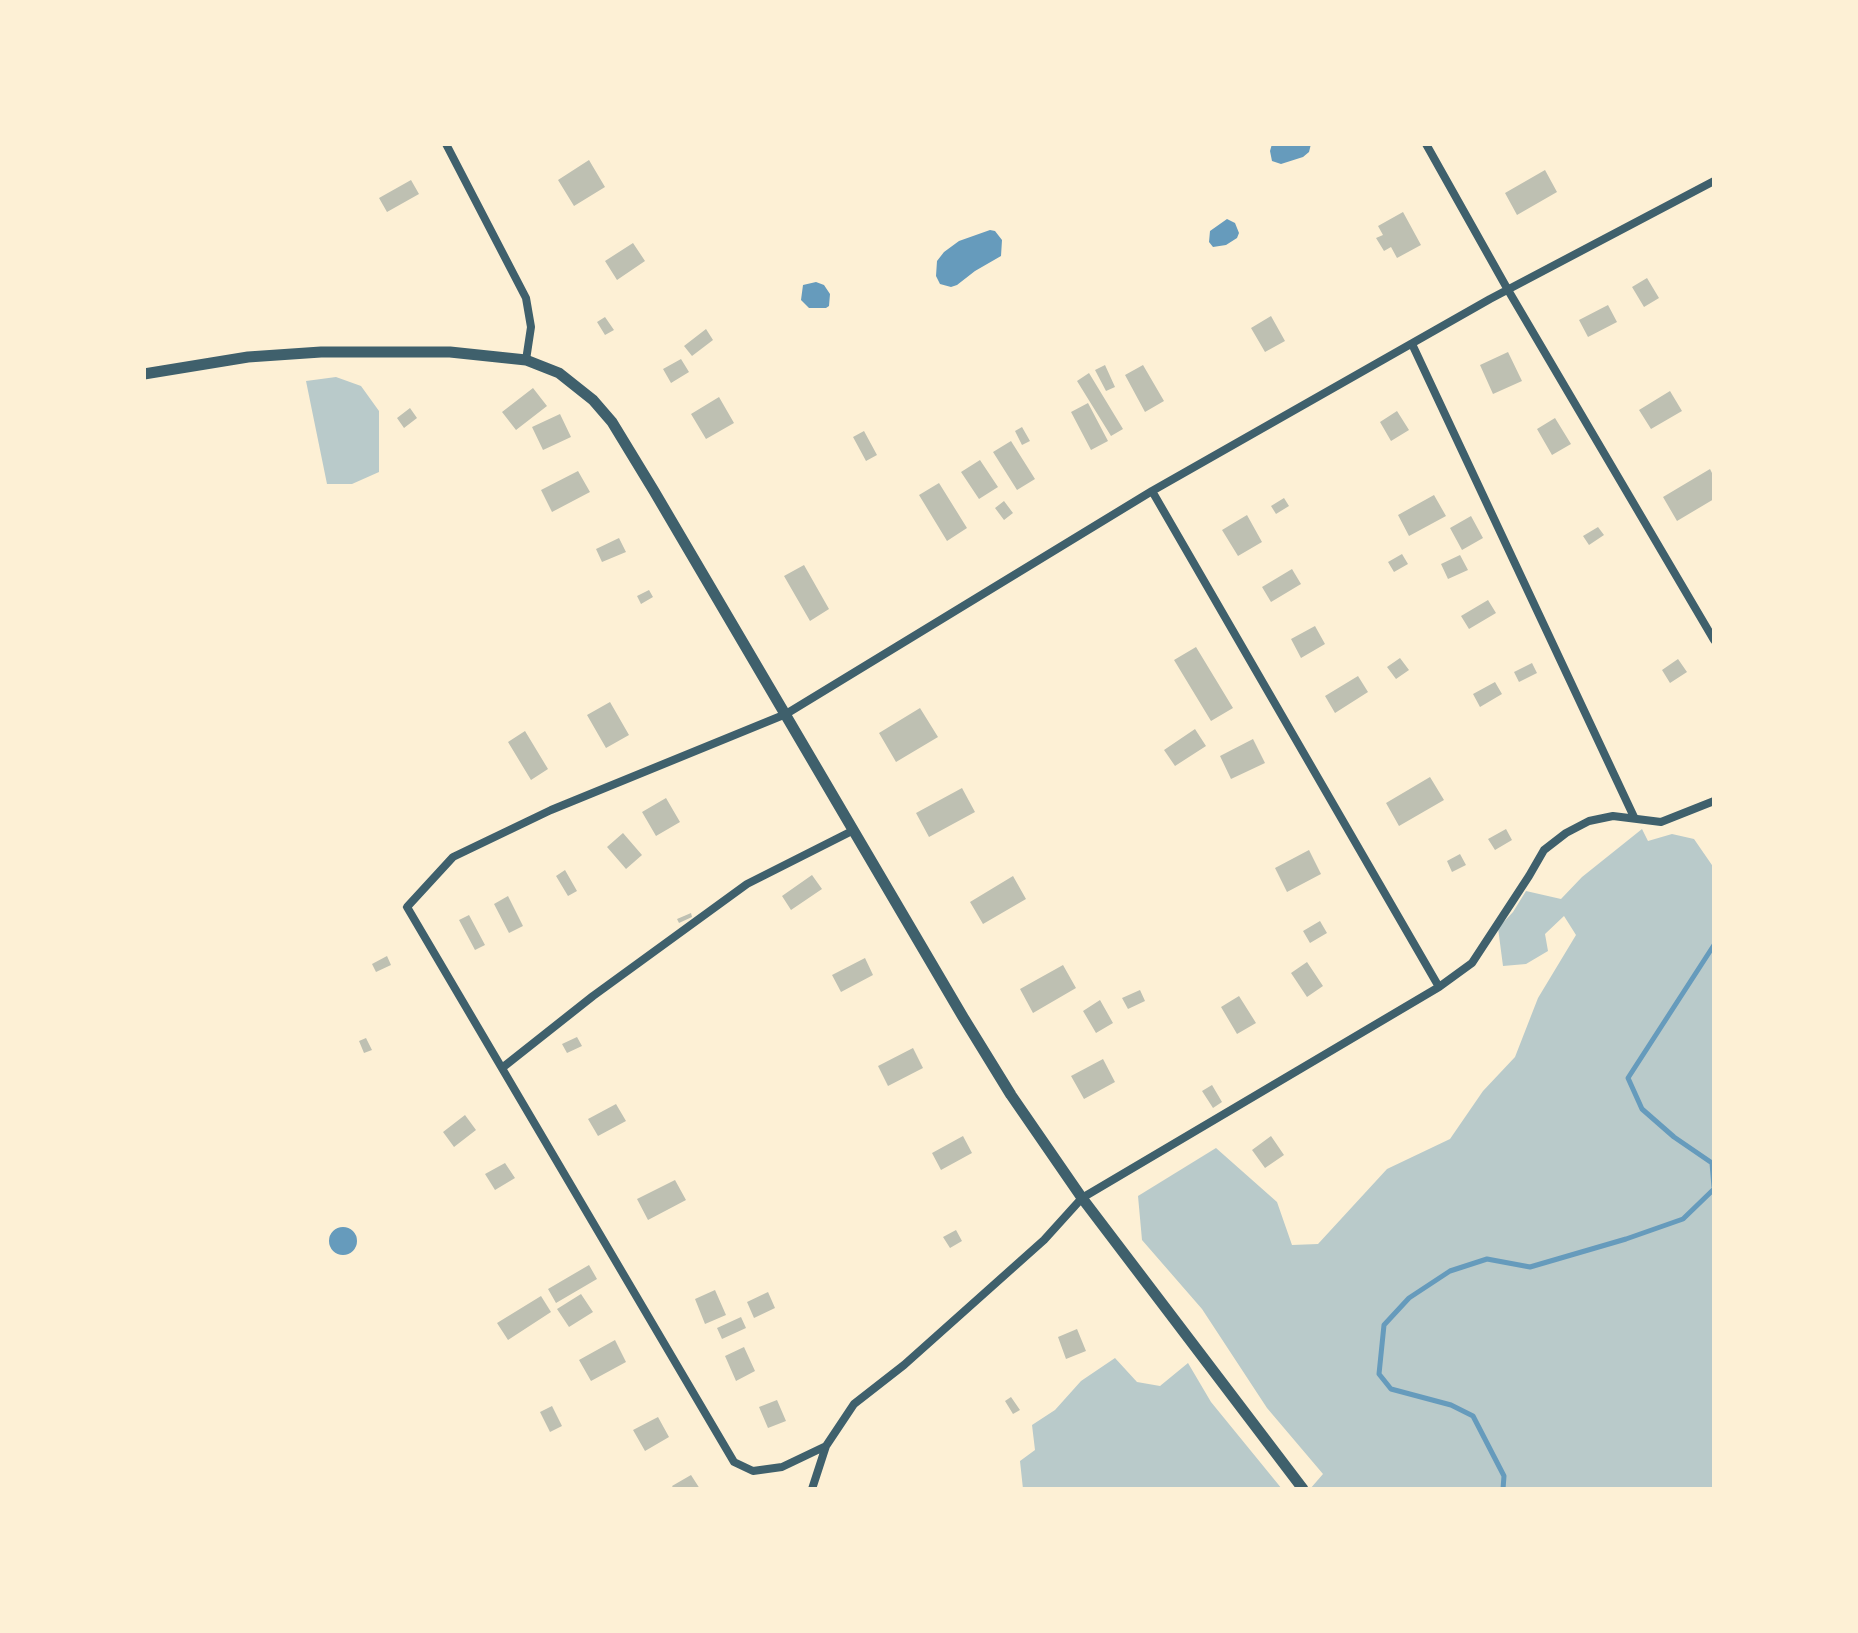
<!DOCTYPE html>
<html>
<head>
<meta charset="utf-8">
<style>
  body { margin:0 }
  #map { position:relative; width:1858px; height:1633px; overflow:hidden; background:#fdf0d5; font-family:"Fira Sans Condensed",sans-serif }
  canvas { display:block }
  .frame { position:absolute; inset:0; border:146px solid #fdf0d5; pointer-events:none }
</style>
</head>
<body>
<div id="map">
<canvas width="1858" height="1633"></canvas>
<div class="frame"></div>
</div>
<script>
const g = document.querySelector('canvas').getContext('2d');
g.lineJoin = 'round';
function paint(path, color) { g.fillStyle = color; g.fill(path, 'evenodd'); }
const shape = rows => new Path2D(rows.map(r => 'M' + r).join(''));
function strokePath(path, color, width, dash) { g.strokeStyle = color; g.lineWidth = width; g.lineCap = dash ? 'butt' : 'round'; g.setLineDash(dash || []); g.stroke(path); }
paint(shape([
  [336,377,361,386,379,411,379,472,352,484,327,484,306,381],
  [1642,829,1648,841,1672,834,1694,839,1714,868,1714,1489,1310,1489,1323,1474,1267,1408,1202,1309,1142,1240,1138,1196,1216,1148,1277,1202,1292,1245,1318,1244,1387,1169,1450,1139,1483,1091,1515,1057,1538,998,1576,935,1564,916,1545,934,1548,951,1526,964,1503,966,1498,928,1513,912,1526,891,1561,899,1582,877],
  [1115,1358,1137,1382,1160,1386,1188,1363,1211,1402,1282,1489,1023,1489,1020,1461,1035,1450,1032,1425,1055,1410,1081,1381]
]), '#b9caca');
paint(shape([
  [1272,144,1311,144,1309,152,1303,157,1281,164,1272,161,1270,151],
  [1227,219,1235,223,1239,233,1237,238,1226,245,1213,247,1209,242,1210,231],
  [990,230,995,231,1002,240,1001,256,975,271,957,285,951,287,940,284,936,276,937,261,944,252,959,241],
  [816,282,824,285,830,294,829,306,826,308,809,308,801,300,803,285],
  '329 1241a14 14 0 1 1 28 0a14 14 0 1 1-28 0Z'
]), '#669bbc');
strokePath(shape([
  [1714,945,1628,1078,1642,1109,1674,1137,1712,1163,1714,1187],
  [1503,1489,1504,1476,1473,1416,1451,1405,1391,1389,1379,1374,1384,1325,1409,1298,1450,1271,1487,1259,1530,1267,1626,1239,1683,1219,1714,1189]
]), '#669bbc', 5);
paint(shape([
  [589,160,605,187,574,206,558,180],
  [1545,170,1557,192,1517,215,1505,193],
  [411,180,419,194,387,212,379,198],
  [1403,212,1421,245,1397,258,1391,247,1384,251,1376,238,1383,235,1378,226],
  [633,243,645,261,617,280,605,261],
  [1647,278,1659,298,1644,307,1632,287],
  [1608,305,1617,322,1588,337,1579,320],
  [1271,316,1285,341,1265,352,1251,328],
  [605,317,614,330,605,335,597,322],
  [706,329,713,340,692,356,684,346],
  [1508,352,1522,381,1493,394,1480,365],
  [681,359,689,372,671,383,663,369],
  [1105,365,1115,387,1106,391,1095,370],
  [1143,365,1164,401,1145,412,1125,375],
  [1089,373,1123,429,1111,436,1077,381],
  [533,388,547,406,516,430,502,412],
  [1670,391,1682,411,1651,429,1639,410],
  [719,397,734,423,706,439,691,414],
  [1088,403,1108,441,1091,450,1071,412],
  [410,408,417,418,404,428,397,418],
  [1397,411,1409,430,1391,441,1380,422],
  [560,414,571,437,543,450,532,427],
  [1555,418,1571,444,1552,455,1537,429],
  [1022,427,1030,441,1022,445,1015,431],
  [864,431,877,455,866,461,853,437],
  [1011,441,1035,479,1017,490,993,452],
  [980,460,998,487,979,499,961,472],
  [1710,469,1714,477,1714,499,1677,521,1663,497],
  [578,471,590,492,552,512,541,490],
  [939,483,967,528,947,541,919,495],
  [1434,495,1446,516,1409,536,1398,515],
  [1284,498,1289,506,1276,514,1271,506],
  [1004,501,1013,513,1004,520,995,508],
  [1247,515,1262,542,1238,556,1222,530],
  [1471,516,1483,538,1462,550,1450,528],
  [1598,527,1604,535,1589,545,1583,536],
  [619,538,626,552,602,562,596,549],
  [1402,554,1408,564,1394,572,1388,562],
  [1460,555,1468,570,1448,579,1441,564],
  [804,565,829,609,810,621,784,576],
  [1292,569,1301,584,1271,602,1262,587],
  [649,590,653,597,641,604,637,596],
  [1488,600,1496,613,1469,629,1461,616],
  [1315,626,1325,644,1301,658,1291,639],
  [1196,647,1233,708,1211,721,1174,660],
  [1400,658,1409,670,1396,679,1387,667],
  [1678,659,1687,672,1670,683,1662,670],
  [1532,663,1537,673,1519,682,1514,672],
  [1358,676,1368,692,1335,713,1325,696],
  [1495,682,1502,694,1480,707,1473,694],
  [610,702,629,735,606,748,587,715],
  [920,708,938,737,896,762,879,733],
  [1195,729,1206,746,1175,766,1164,750],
  [525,731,548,769,531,780,508,742],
  [1253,739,1265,763,1231,779,1220,756],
  [1430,777,1444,800,1399,826,1386,803],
  [962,788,975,812,929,837,916,813],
  [666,798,680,822,656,836,642,812],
  [1506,829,1512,840,1495,850,1488,839],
  [623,833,642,855,626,869,607,847],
  [1309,850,1321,874,1287,892,1275,868],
  [1460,854,1466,865,1452,872,1447,861],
  [565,870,577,891,568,896,556,876],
  [812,875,822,889,791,910,782,896],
  [1013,876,1026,899,983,924,970,902],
  [508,896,523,926,509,933,494,904],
  [691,913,692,917,679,923,677,919],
  [469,915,485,945,475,950,459,920],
  [1320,921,1327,933,1310,943,1303,931],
  [387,956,391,965,376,972,372,964],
  [865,958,873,975,841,992,832,975],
  [1307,962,1323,986,1307,997,1291,973],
  [1063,965,1076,988,1033,1013,1020,989],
  [1140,990,1145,1001,1128,1009,1122,998],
  [1239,996,1256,1023,1237,1034,1221,1007],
  [1100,1000,1113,1023,1096,1033,1083,1011],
  [577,1037,582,1046,567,1053,562,1044],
  [366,1038,372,1050,364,1053,359,1041],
  [913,1048,923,1068,888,1086,878,1066],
  [1103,1059,1115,1082,1084,1099,1071,1076],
  [1212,1085,1222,1102,1213,1108,1202,1091],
  [616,1104,626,1121,598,1136,588,1119],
  [465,1115,476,1130,454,1147,443,1132],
  [963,1136,972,1153,941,1170,932,1153],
  [1271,1136,1284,1155,1265,1168,1252,1150],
  [505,1163,515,1178,495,1190,485,1174],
  [675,1180,686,1200,648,1220,637,1199],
  [956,1230,962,1241,950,1248,943,1237],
  [589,1265,597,1279,556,1303,548,1289],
  [715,1290,726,1315,705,1324,695,1299],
  [768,1292,775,1308,754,1318,747,1302],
  [581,1294,593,1312,569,1327,557,1309],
  [541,1296,551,1312,508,1340,497,1323],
  [741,1317,746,1328,722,1339,717,1328],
  [1077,1329,1086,1351,1066,1359,1058,1337],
  [615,1340,626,1362,591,1381,579,1360],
  [744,1347,755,1371,736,1381,725,1356],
  [1011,1397,1020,1410,1013,1414,1005,1401],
  [777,1400,786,1421,768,1428,759,1407],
  [552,1406,562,1426,550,1432,540,1412],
  [658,1417,669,1437,645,1451,633,1430],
  [691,1475,700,1489,674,1489,672,1486]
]), '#bec0b2');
strokePath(shape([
  [446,144,526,298,531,327,526,360],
  [1426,144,1508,290,1714,640],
  [1714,181,1490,299,1152,491,786,714,551,810,453,857,407,907,734,1462,753,1471,782,1467,826,1446,854,1404,904,1365,1044,1240,1082,1198,1439,987,1472,963,1529,876,1544,850,1566,833,1589,821,1613,816,1661,822,1714,801],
  [1412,344,1634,817],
  [1152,491,1439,987],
  [502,1068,593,996,747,884,854,830],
  [812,1489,826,1446]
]), '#3f606c', 8);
strokePath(shape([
  [144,374,248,357,321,352,450,352,526,360,559,373,593,400,612,422,654,491,963,1017,1011,1095,1082,1198,1303,1489]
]), '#3f606c', 11);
</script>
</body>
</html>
